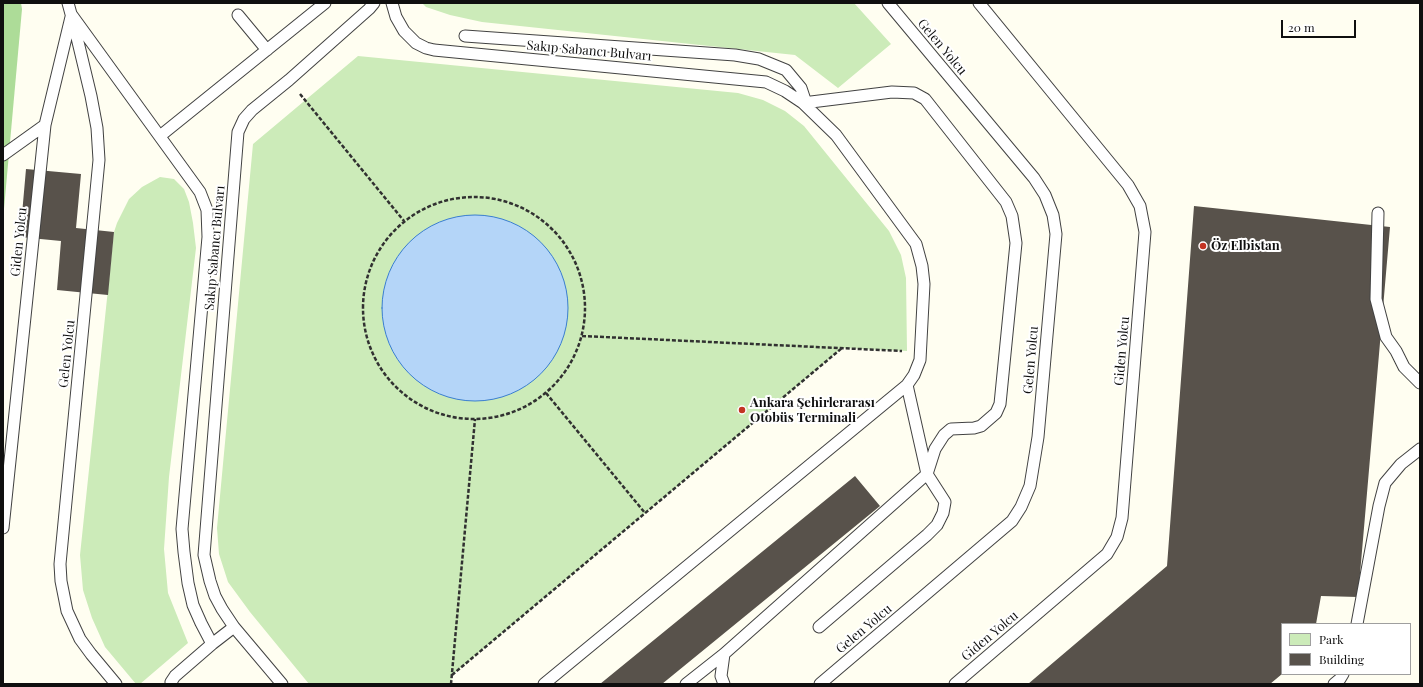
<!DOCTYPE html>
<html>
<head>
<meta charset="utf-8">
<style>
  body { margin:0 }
  #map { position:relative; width:1423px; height:687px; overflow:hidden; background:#fffef1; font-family:"Playfair Display",serif }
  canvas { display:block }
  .frame { position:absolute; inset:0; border:4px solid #0f0f0f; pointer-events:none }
  .legend { position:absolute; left:1281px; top:623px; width:130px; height:52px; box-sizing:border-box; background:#fff; border:1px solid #9f9f9f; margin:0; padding:5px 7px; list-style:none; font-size:12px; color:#0f0f0f }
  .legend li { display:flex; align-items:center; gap:8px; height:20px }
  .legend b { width:20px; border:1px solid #9f9f9f }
  .scale { position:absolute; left:1281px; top:20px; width:75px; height:18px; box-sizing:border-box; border:2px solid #0f0f0f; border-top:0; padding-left:5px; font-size:12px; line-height:14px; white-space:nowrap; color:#0f0f0f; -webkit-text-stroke:3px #fff; paint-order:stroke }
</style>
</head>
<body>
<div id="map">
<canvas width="1423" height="687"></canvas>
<div class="frame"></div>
<ul class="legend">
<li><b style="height:11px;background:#ccebb9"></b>Park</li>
<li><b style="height:11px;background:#58524b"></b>Building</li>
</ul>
<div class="scale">20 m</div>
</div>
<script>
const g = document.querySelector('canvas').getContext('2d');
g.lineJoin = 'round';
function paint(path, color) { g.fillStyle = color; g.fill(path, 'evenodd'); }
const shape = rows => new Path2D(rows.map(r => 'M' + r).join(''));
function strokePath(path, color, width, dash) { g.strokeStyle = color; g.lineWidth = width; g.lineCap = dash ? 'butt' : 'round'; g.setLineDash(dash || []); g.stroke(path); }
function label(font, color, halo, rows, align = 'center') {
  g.font = font + ' "Playfair Display",serif'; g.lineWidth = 4; g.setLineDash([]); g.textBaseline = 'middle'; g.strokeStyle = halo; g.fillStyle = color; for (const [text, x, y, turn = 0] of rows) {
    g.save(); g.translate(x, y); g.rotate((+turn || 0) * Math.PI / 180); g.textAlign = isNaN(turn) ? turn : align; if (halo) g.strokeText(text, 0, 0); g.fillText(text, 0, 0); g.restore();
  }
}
paint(shape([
  [422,3,854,3,891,44,838,88,795,55,482,22,450,15,426,7],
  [358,56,738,93,763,100,785,111,804,126,889,231,901,255,906,278,907,351,842,348,452,675,451,684,309,684,250,612,228,582,219,554,217,528,253,144],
  [160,177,174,179,184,189,189,202,193,223,196,248,169,477,164,549,168,593,188,643,140,684,136,684,105,647,92,618,83,590,80,555,114,232,117,223,129,199,142,187]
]), '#ccebb9');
paint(shape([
  [3,3,21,3,22,9,3,220]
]), '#addc98');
const water = shape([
  '382 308a93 93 0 1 1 186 0a93 93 0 1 1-186 0Z'
]);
paint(water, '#b4d5f8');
strokePath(water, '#3a7ed0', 1);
paint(shape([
  [26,169,81,174,76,228,114,232,108,295,57,290,61,241,20,237],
  [1194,206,1390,227,1358,597,1321,596,1316,624,1282,624,1282,674,1270,684,1028,684,1167,566],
  [855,476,880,506,662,684,600,684]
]), '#58524b');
const lane = shape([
  [68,3,71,14,200,192,207,210,208,237,182,529,184,552,188,583,193,605,201,623,212,644,175,676,171,682,172,684],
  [392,3,396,17,404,31,416,43,426,48,434,50,766,82,785,91,803,103,836,135,916,244,922,266,924,284,920,360,914,375,907,385,544,684],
  [238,15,267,50],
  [73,21,91,96,97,128,99,160,60,564,61,581,67,611,80,639,91,654,116,684],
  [465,36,735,55,759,59,786,70,801,88,806,103],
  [160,136,325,3],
  [3,155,45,125],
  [1378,213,1376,299,1386,337,1396,351,1404,367,1420,383],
  [3,528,45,125,71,17],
  [1357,624,1379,506,1385,483,1401,464,1420,449],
  [819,627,927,535,937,525,943,513,945,502,927,474,907,385],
  [212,644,234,627],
  [282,684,234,627,222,609,215,596,210,581,204,555,238,132,244,119,252,110,289,80,369,9,374,3],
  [686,684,724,654],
  [724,684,721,676,724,654,927,474,935,449,944,435,951,429,974,428,981,426,996,413,1000,404,1016,243,1012,216,1006,202,925,99,914,93,892,92,803,103],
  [820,684,1012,521,1021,507,1030,486,1038,437,1056,234,1053,215,1045,195,1034,178,888,3],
  [955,684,1107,554,1117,537,1122,518,1145,232,1140,206,1128,185,979,3],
  [1334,684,1340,679,1343,674]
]);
strokePath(lane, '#424242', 13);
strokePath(shape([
  [300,94,404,221],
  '363 308a111 111 0 1 1 222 0a111 111 0 1 1-222 0Z',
  [582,336,902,351],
  [546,393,645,513],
  [452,675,842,348],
  [451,684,475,419]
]), '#313131', 2.5, [4, 2]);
strokePath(lane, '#fff', 11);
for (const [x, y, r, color] of [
  [1203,246,4,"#c33323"],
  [742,410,4,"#c33323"]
]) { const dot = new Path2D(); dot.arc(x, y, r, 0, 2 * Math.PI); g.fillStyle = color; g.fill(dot); strokePath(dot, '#fff', 1.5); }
label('13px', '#0f0f0f', '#fff', [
  ["Gelen Yolcu",942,47,50],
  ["Sakıp Sabancı Bulvarı",589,51,5],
  ["Giden Yolcu",19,242,-84],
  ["Sakıp Sabancı Bulvarı",215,248,-85],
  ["Giden Yolcu",1122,351,-85],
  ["Gelen Yolcu",67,354,-84],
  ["Gelen Yolcu",1031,360,-85],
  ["Gelen Yolcu",864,629,-40],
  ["Giden Yolcu",990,636,-40]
]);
label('bold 13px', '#0f0f0f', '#fff', [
  ["Öz Elbistan",1211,246],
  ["Ankara Şehirlerarası",750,403],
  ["Otobüs Terminali",750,418]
], 'left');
</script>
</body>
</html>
